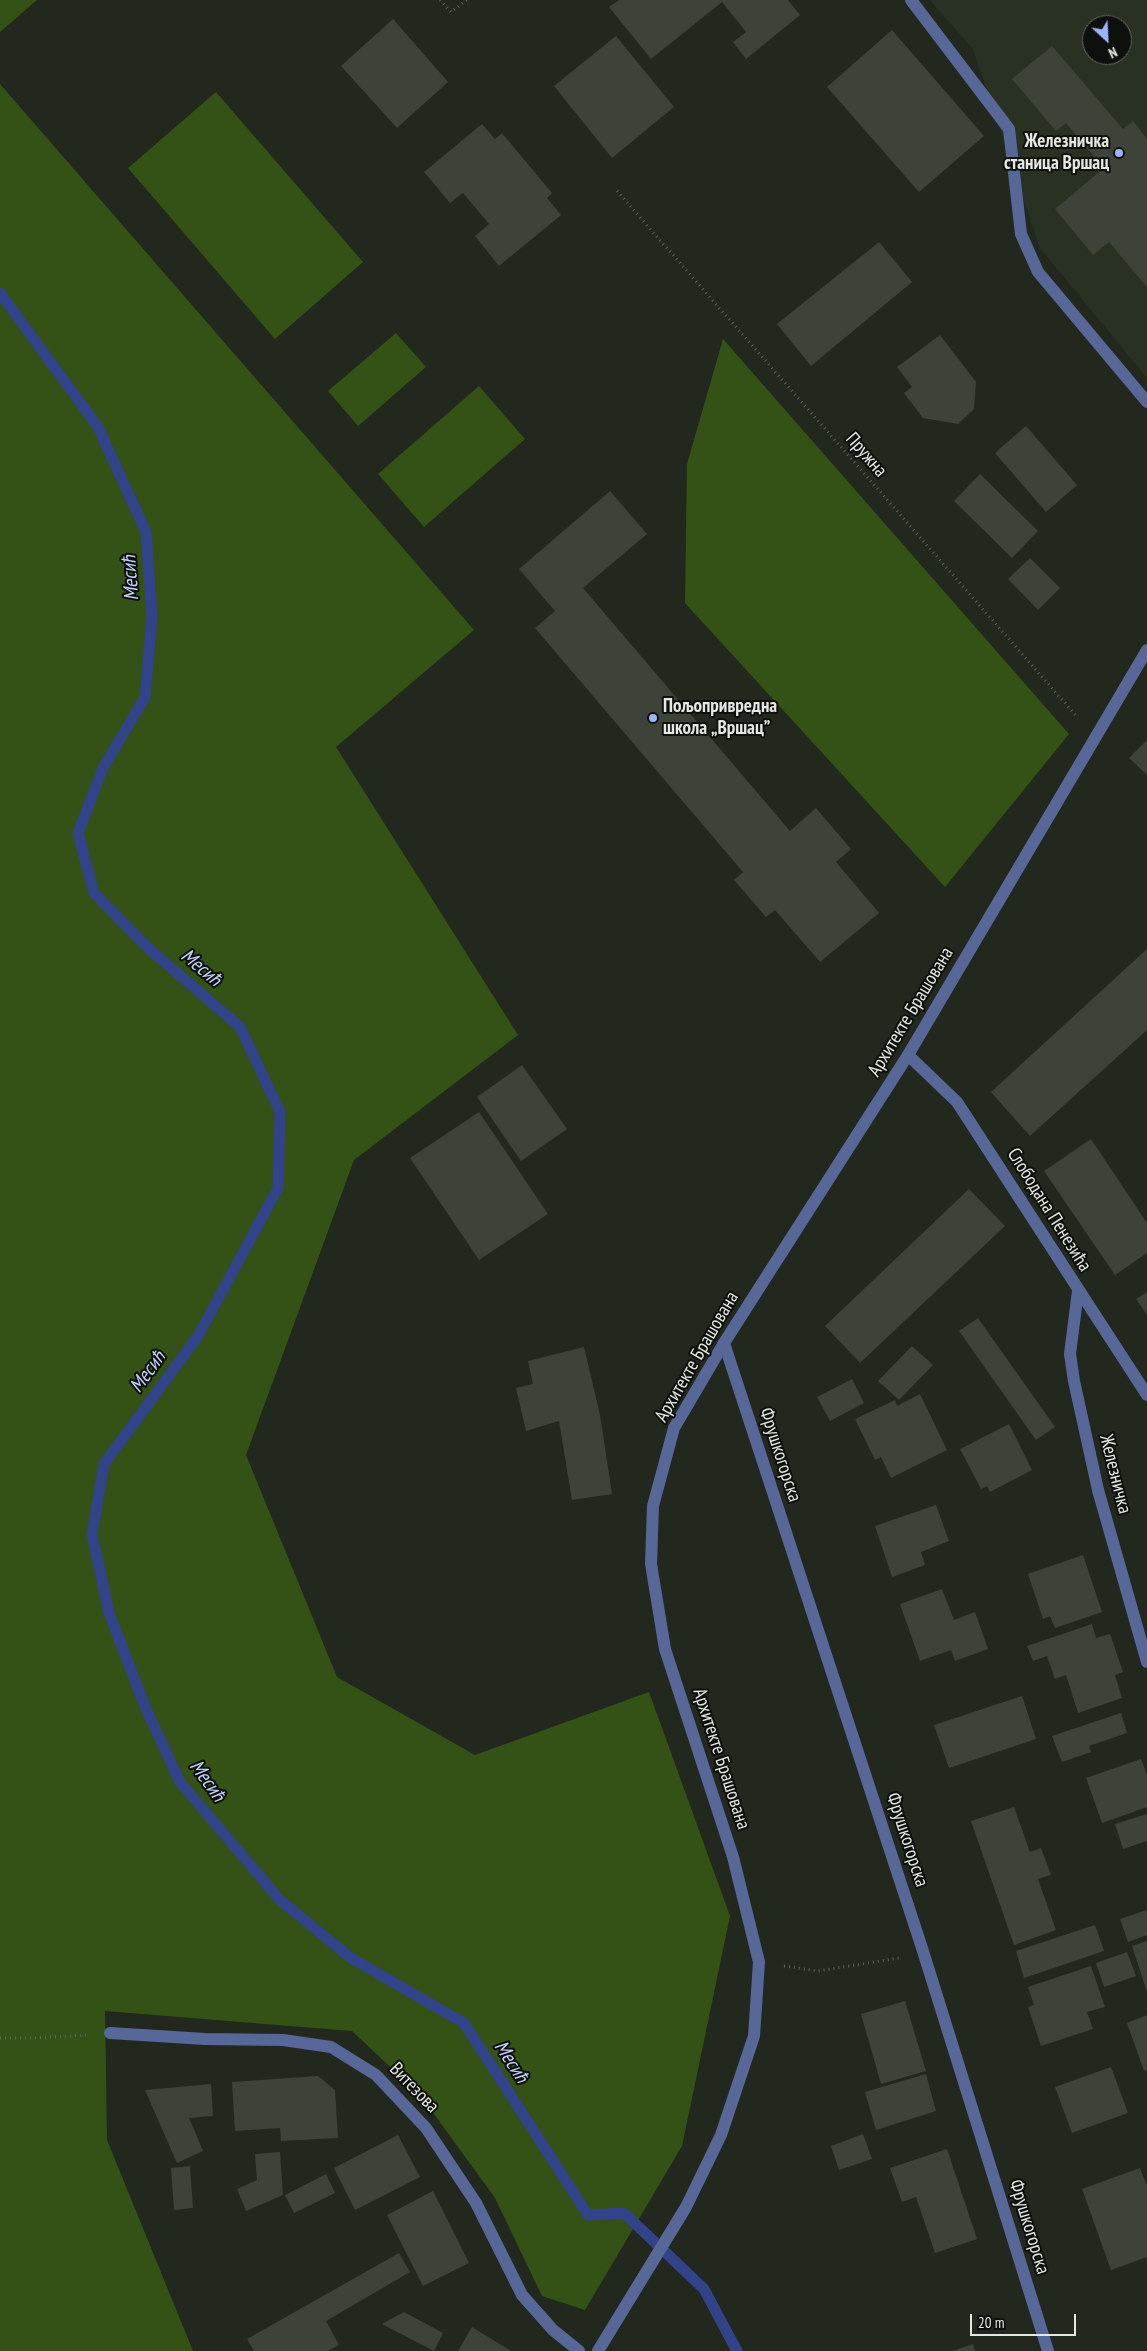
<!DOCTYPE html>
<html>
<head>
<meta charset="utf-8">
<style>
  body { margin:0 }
  #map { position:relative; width:1147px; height:2351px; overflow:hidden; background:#23281e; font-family:"PT Sans Narrow",sans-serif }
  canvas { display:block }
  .north { position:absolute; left:1082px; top:15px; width:50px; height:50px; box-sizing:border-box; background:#0d100c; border:1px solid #636661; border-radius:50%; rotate:155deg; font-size:14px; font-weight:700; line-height:20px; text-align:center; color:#e4e8e1 }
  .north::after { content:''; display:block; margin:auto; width:18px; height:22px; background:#9db4fd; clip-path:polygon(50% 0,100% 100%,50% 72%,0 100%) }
  .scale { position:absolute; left:970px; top:2314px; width:106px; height:22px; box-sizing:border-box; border:2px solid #e4e8e1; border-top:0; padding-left:6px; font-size:15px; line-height:18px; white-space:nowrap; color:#e4e8e1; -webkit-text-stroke:4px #0d100c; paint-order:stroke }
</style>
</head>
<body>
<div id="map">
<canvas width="1147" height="2351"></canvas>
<div class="north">N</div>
<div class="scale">20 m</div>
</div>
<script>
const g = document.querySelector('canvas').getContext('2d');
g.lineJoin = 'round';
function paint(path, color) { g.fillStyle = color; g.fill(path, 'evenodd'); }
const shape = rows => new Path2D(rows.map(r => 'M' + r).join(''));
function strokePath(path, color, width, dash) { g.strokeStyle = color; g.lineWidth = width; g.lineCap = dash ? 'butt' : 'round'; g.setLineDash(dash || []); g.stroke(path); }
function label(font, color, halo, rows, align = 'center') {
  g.font = font + ' "PT Sans Narrow",sans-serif'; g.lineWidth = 4; g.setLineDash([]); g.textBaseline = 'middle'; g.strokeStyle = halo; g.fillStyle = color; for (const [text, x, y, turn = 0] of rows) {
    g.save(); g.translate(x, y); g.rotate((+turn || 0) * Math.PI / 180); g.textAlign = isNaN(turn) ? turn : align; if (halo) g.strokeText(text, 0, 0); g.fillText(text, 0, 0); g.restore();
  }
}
paint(shape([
  [930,0,1147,0,1147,378,1040,248,973,49],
  [1092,25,1122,25,1122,55,1092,55]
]), '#293222');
paint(shape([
  [0,0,37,0,0,32],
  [0,84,474,630,336,747,518,1035,354,1160,246,1455,337,1677,475,1755,649,1692,730,1916,682,2146,585,2310,542,2296,495,2198,421,2096,352,2031,105,2011,107,2140,193,2351,0,2351],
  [216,92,363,262,275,339,128,168],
  [396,333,426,367,358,426,328,391],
  [723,339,1069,734,945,887,685,603,687,464],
  [479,386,525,439,424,527,378,474]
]), '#345215');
strokePath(shape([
  [0,293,98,427,146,532,152,617,145,697,103,768,78,833,94,893,147,947,240,1027,280,1112,278,1188,198,1336,104,1464,92,1534,109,1613,146,1709,180,1782,280,1900,351,1958,464,2023,588,2215,624,2213,704,2289,737,2351]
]), '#324389', 11);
paint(shape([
  [619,0,788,0,800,15,746,59,733,42,746,32,722,2,651,59,609,7],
  [393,19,448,82,397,128,341,66],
  [892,30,984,136,919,192,827,87],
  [616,36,674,107,612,158,554,86],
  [1052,46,1123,129,1133,121,1147,139,1147,287,1109,242,1093,255,1055,209,1104,168,1066,123,1056,131,1012,79],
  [482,124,495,139,502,133,552,193,547,198,561,215,499,266,475,236,489,224,463,193,450,203,424,172],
  [879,242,912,282,811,366,777,324],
  [940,335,976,382,974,409,958,424,923,418,904,393,912,387,897,367],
  [1026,426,1077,485,1046,512,995,453],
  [980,474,1038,531,1012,558,954,501],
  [610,491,647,534,583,588,790,831,816,808,851,849,836,862,879,913,820,962,775,910,766,917,734,880,743,872,535,628,555,611,519,569],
  [1030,558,1060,588,1038,610,1008,579],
  [1147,740,1147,775,1129,758],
  [1147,949,1147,1030,1030,1136,991,1092],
  [522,1065,567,1129,521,1161,477,1097],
  [479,1112,548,1214,479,1260,410,1158],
  [1091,1139,1147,1223,1147,1253,1115,1275,1044,1171],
  [969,1189,1005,1226,860,1363,825,1326],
  [1147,1292,1147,1315,1136,1299],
  [978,1318,1055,1427,1036,1440,959,1331],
  [912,1346,933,1365,899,1400,878,1381],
  [584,1347,600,1415,612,1494,572,1500,559,1421,526,1431,516,1388,533,1384,528,1361],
  [852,1379,864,1403,830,1421,817,1397],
  [920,1394,947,1450,891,1478,881,1457,875,1460,855,1419,895,1400,897,1406],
  [1009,1424,1032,1470,990,1492,987,1486,981,1489,960,1449],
  [936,1505,949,1541,921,1552,925,1565,892,1577,875,1526],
  [1083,1555,1102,1612,1055,1628,1050,1616,1043,1619,1028,1574],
  [942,1589,954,1620,975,1612,988,1649,955,1661,951,1650,920,1661,900,1604],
  [1092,1624,1096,1638,1110,1634,1123,1672,1115,1675,1122,1698,1078,1713,1066,1675,1055,1679,1047,1656,1033,1661,1027,1646],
  [1022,1696,1036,1739,949,1768,934,1725],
  [1121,1713,1127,1733,1089,1746,1091,1752,1062,1762,1052,1736],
  [1141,1759,1147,1775,1147,1807,1102,1823,1086,1778],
  [1014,1807,1030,1852,1041,1848,1051,1875,1038,1879,1056,1930,1014,1945,971,1821],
  [1147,1814,1147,1841,1123,1849,1115,1824],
  [1147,1910,1147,1935,1128,1942,1120,1919],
  [1095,1925,1104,1951,1024,1978,1016,1951],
  [1147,1941,1147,1992,1132,1946],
  [1127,1952,1136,1976,1104,1987,1096,1963],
  [1091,1966,1105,2007,1087,2012,1093,2029,1041,2046,1028,2007,1034,2005,1028,1987],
  [905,2001,926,2071,881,2084,861,2014],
  [1147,2015,1147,2070,1144,2071,1127,2023],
  [1111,2067,1128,2113,1072,2133,1055,2087],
  [926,2074,936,2111,876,2130,865,2092],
  [318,2076,335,2090,338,2138,281,2141,280,2128,235,2131,232,2082],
  [211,2084,213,2116,189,2118,203,2151,177,2163,145,2090],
  [863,2134,872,2159,839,2170,831,2146],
  [398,2135,420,2177,355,2210,334,2168],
  [947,2149,977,2239,935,2253,916,2197,902,2202,890,2168],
  [280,2152,283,2195,246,2211,237,2189,257,2180,255,2154],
  [190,2166,193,2208,174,2210,171,2168],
  [1140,2168,1147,2186,1147,2257,1111,2270,1082,2189],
  [326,2174,335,2193,294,2213,285,2195],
  [433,2191,469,2263,423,2286,387,2215],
  [399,2253,410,2272,326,2321,339,2345,328,2351,254,2351,247,2339],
  [404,2312,443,2333,434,2351,382,2324],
  [472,2327,511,2351,458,2351],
  [973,2344,975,2351,953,2351]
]), '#3d4338');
strokePath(shape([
  [440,0,451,12,467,0],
  [617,191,1078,718],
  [784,1966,818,1971,899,1958],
  [0,2038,33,2038,87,2035]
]), '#5f645b', 3, [1, 4]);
strokePath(shape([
  [911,0,1009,129,1021,234,1038,272,1147,402],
  [908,1055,957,1102,1147,1395],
  [1078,1291,1070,1354,1074,1381,1098,1490,1147,1662],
  [724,1343,922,1948,1048,2351],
  [110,2033,205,2039,283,2040,331,2047,376,2075,426,2128,476,2203,522,2295,553,2330,579,2351]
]), '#576798', 12);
strokePath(shape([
  [598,2351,686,2207,721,2135,754,2036,759,1962,733,1857,665,1649,651,1564,653,1506,674,1428,724,1343,908,1055,1147,650]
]), '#576798', 12);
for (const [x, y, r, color] of [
  [1119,153,5,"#9db4fd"],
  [653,718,5,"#9db4fd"]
]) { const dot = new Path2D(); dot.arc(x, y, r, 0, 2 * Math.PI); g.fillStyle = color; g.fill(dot); strokePath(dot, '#0d100c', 2); }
label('bold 19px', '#e4e8e1', '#0d100c', [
  ["Железничка",1109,142],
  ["станица Вршац",1109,164],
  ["Пољопривредна",663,707,"left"],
  ["школа „Вршац”",663,729,"left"]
], 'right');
label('19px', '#e4e8e1', '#0d100c', [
  ["Пружна",866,455,49],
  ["Архитекте Брашована",911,1012,-59],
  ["Слободана Пенезића",1049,1210,58],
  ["Архитекте Брашована",697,1357,-60],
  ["Фрушкогорска",780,1455,72],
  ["Железничка",1115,1474,76],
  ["Архитекте Брашована",721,1759,72],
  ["Фрушкогорска",907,1840,72],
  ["Витезова",414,2088,46],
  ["Фрушкогорска",1029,2227,73]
]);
label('italic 20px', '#c4d2fc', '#0d100c', [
  ["Месић",131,578,-94],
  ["Месић",201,968,40],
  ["Месић",148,1372,-54],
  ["Месић",207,1781,54],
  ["Месић",511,2062,57]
]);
</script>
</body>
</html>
